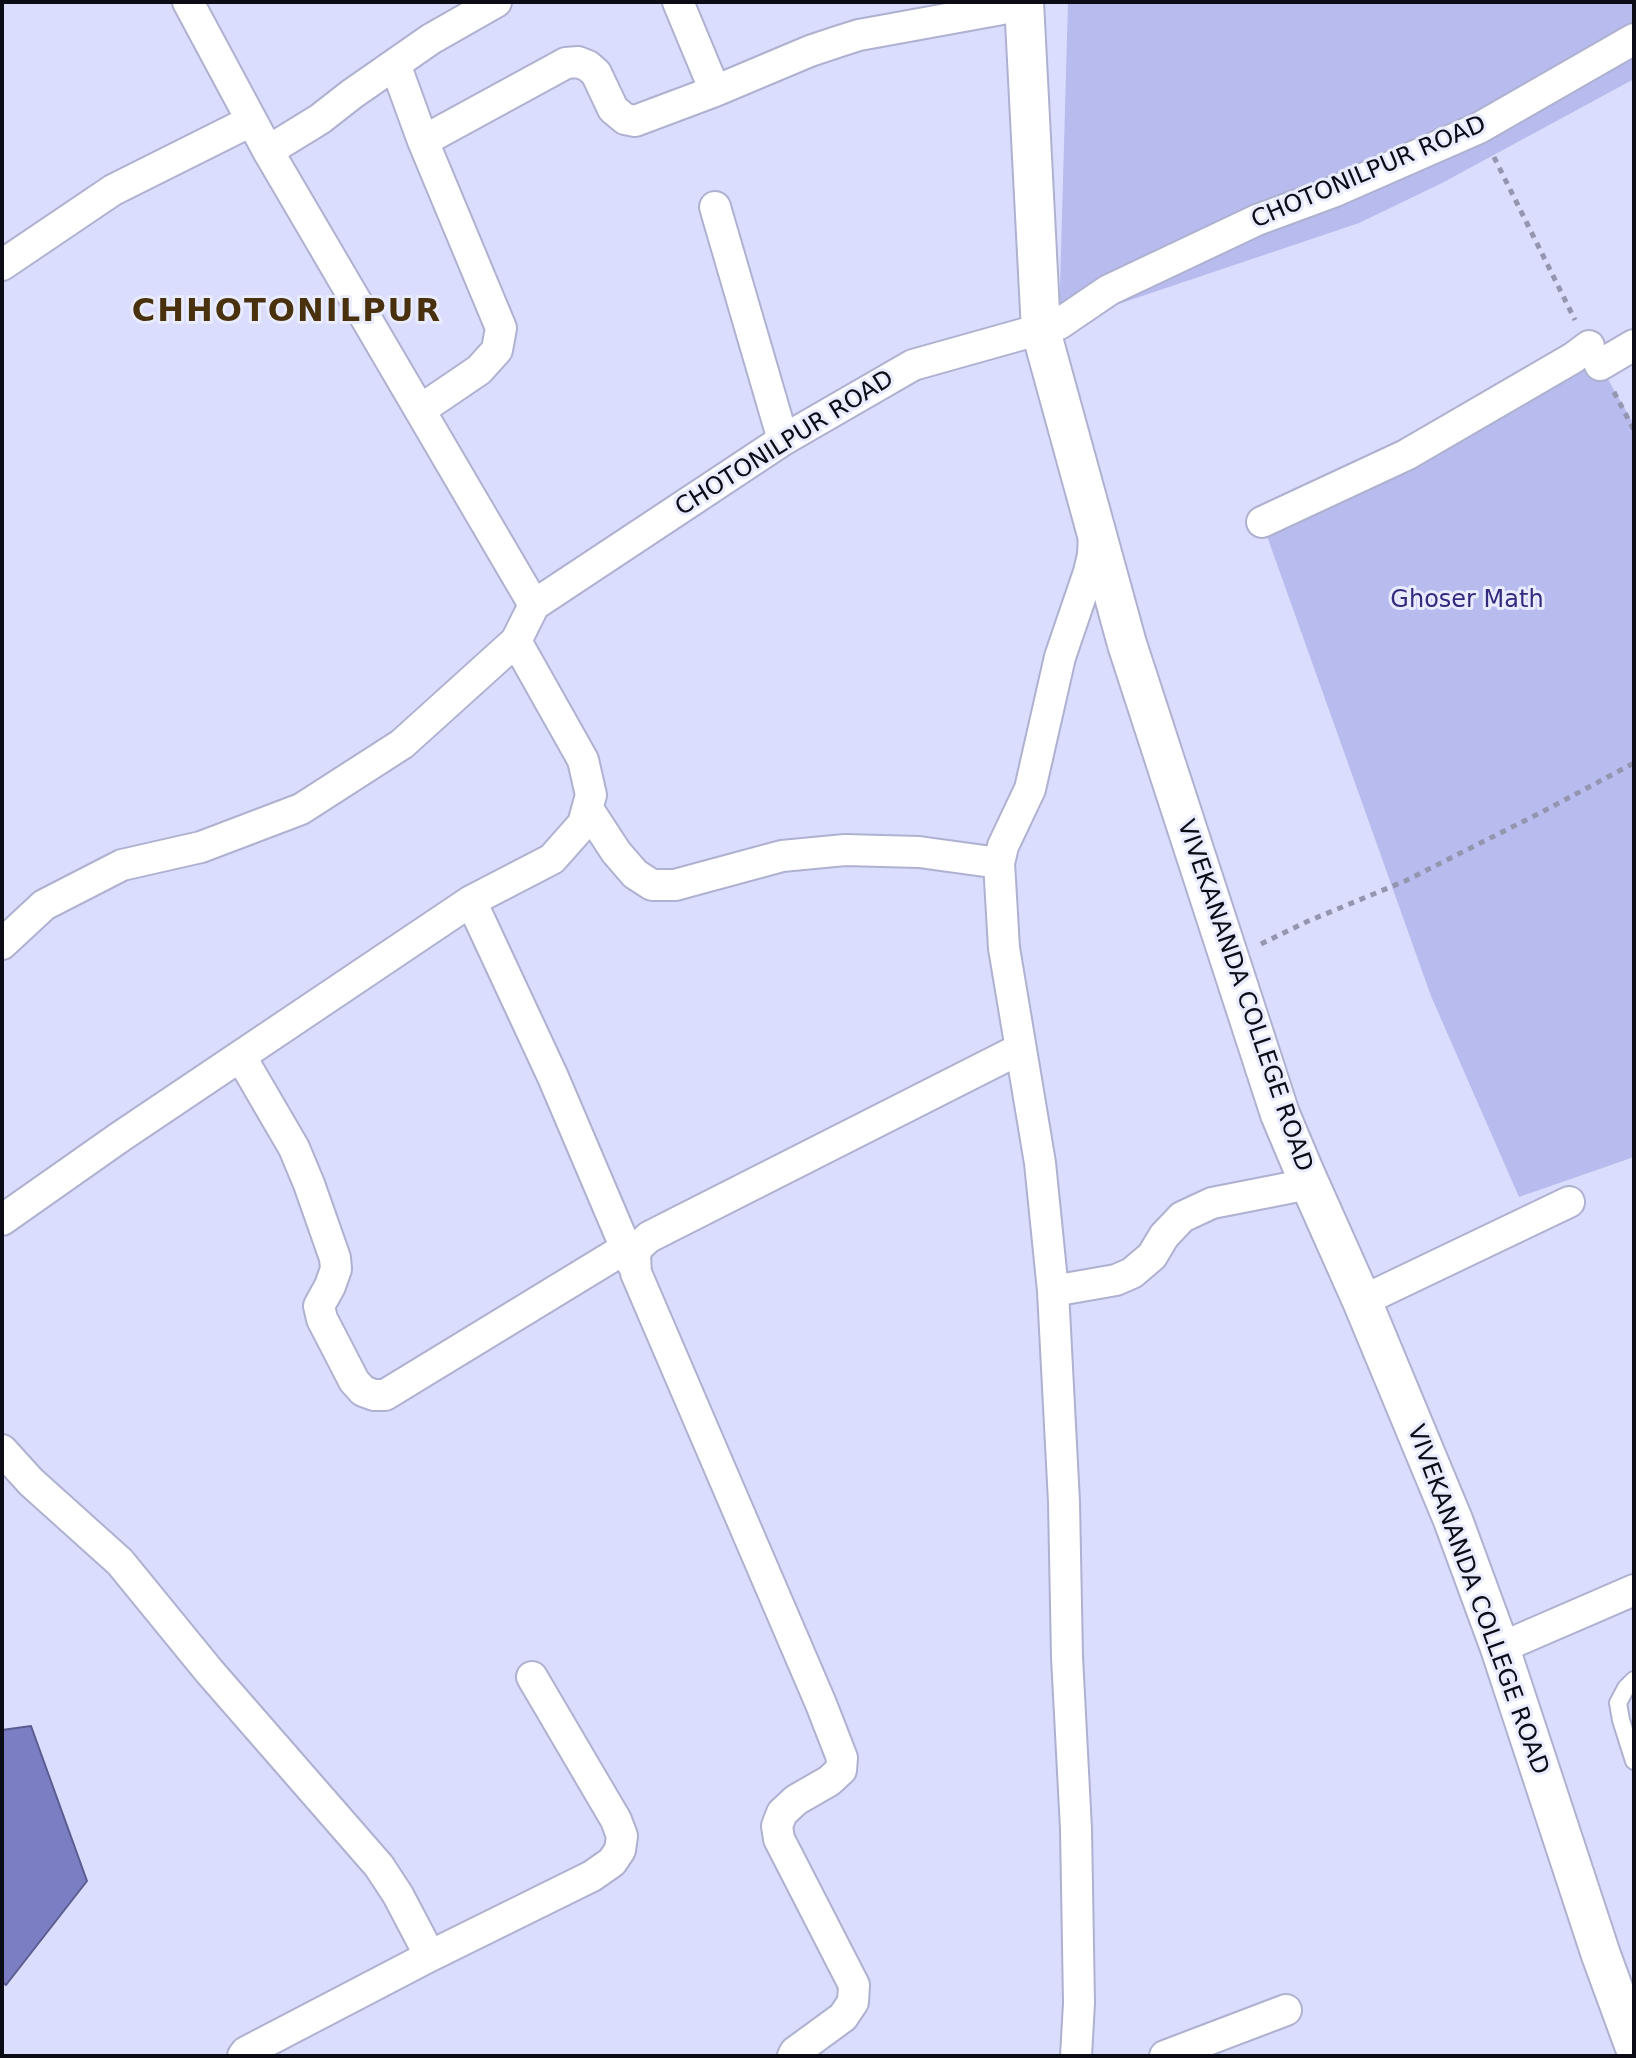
<!DOCTYPE html>
<html>
<head>
<meta charset="utf-8">
<style>
  body { margin:0 }
  #map { position:relative; width:1636px; height:2058px; overflow:hidden; background:#daddfd; font-family:"DejaVu Sans",sans-serif }
  canvas { display:block }
  .frame { position:absolute; inset:0; border:4px solid #0b0c16; pointer-events:none }
</style>
</head>
<body>
<div id="map">
<canvas width="1636" height="2058"></canvas>
<div class="frame"></div>
</div>
<script>
const g = document.querySelector('canvas').getContext('2d');
g.lineJoin = 'round';
function paint(path, color) { g.fillStyle = color; g.fill(path, 'evenodd'); }
const shape = rows => new Path2D(rows.map(r => 'M' + r).join(''));
function strokePath(path, color, width, dash) { g.strokeStyle = color; g.lineWidth = width; g.lineCap = dash ? 'butt' : 'round'; g.setLineDash(dash || []); g.stroke(path); }
function label(font, color, halo, rows, align = 'center') {
  g.font = font + ' "DejaVu Sans",sans-serif'; g.lineWidth = 6; g.setLineDash([]); g.textBaseline = 'middle'; g.strokeStyle = halo; g.fillStyle = color; for (const [text, x, y, turn = 0] of rows) {
    g.save(); g.translate(x, y); g.rotate((+turn || 0) * Math.PI / 180); g.textAlign = isNaN(turn) ? turn : align; if (halo) g.strokeText(text, 0, 0); g.fillText(text, 0, 0); g.restore();
  }
}
paint(shape([
  [1068,2,1634,2,1634,79,1442,183,1359,223,1059,324],
  [1589,346,1634,425,1634,1157,1519,1197,1431,996,1262,522]
]), '#b7bbed');
const water = shape([
  [31,1726,87,1881,6,1985,2,1982,2,1730,31,1726]
]);
paint(water, '#7c7ec4');
strokePath(water, '#5a5c90', 2);
const service = shape([
  [1634,1680,1626,1688,1618,1703,1621,1720,1634,1761]
]);
const minor = shape([
  [188,2,268,151,534,605],
  [678,2,715,91],
  [395,64,423,141,501,328,497,350,479,370,420,410],
  [423,141,566,63,578,62,588,66,596,73,613,109,625,119,635,121,715,91,810,51,840,41,859,35,1024,5,1022,2],
  [268,151,320,119,352,94,431,39,496,2],
  [715,207,783,440],
  [2,265,113,190,251,121],
  [1600,365,1634,345],
  [1262,522,1406,455,1573,358,1589,346],
  [588,809,616,852,635,874,652,885,675,885,782,856,845,850,919,852,999,863],
  [471,901,553,1077,633,1265],
  [2,944,44,905,122,865,201,847,301,809,402,744,516,641,534,605,783,440,913,365,1059,324,1109,290,1257,220,1333,192,1479,128,1634,39],
  [241,1057,294,1148,309,1184,335,1258,336,1269,330,1286,319,1306,322,1319,354,1381,363,1391,374,1395,385,1395,626,1248],
  [2,1220,120,1137,471,901,552,859,583,824,591,795,583,760,516,641],
  [1053,1291,1116,1280,1132,1273,1152,1256,1164,1236,1182,1217,1212,1203,1309,1184],
  [1362,1301,1569,1202],
  [2,1450,31,1482,120,1562,209,1671,379,1866,398,1895,430,1956,246,2052,243,2056],
  [1500,1648,1634,1590],
  [430,1956,592,1876,612,1862,620,1850,622,1836,616,1820,532,1677],
  [793,2056,795,2052,843,2017,853,2002,854,1985,779,1839,777,1826,782,1813,796,1800,829,1781,841,1770,842,1758,821,1704,636,1273,635,1256,638,1247,649,1237,1020,1049],
  [1076,2056,1079,2003,1076,1829,1067,1657,1064,1502,1053,1291,1040,1163,1004,948,999,863,1003,846,1030,789,1060,657,1089,572,1093,555,1094,534],
  [1165,2056,1286,2010]
]);
const tertiary = shape([
  [1024,2,1041,331,1127,644,1280,1114,1304,1171,1362,1301,1453,1520,1500,1648,1601,1955,1634,2045]
]);
strokePath(service, '#aeb1d0', 20);
strokePath(minor, '#aeb1d0', 34);
strokePath(tertiary, '#aeb1d0', 42);
strokePath(shape([
  [1494,157,1575,320],
  [1614,392,1634,430],
  [1261,944,1306,922,1405,881,1540,813,1634,763]
]), '#9496af', 5, [6, 6]);
strokePath(service, '#fff', 16);
strokePath(minor, '#fff', 30);
strokePath(tertiary, '#fff', 38);
label('24px', '#0b0c16', '#e9ebfe', [
  ["CHOTONILPUR ROAD",1369,173,-23],
  ["CHOTONILPUR ROAD",785,444,-32],
  ["VIVEKANANDA COLLEGE ROAD",1244,996,71],
  ["VIVEKANANDA COLLEGE ROAD",1477,1600,70]
]);
label('24px', '#332b7e', '#e9ebfe', [
  ["Ghoser Math",1467,601]
]);
g.letterSpacing = '2px';
label('bold 32px', '#49310e', '#e9ebfe', [
  ["CHHOTONILPUR",287,313]
]);
g.letterSpacing = '0px';
</script>
</body>
</html>
